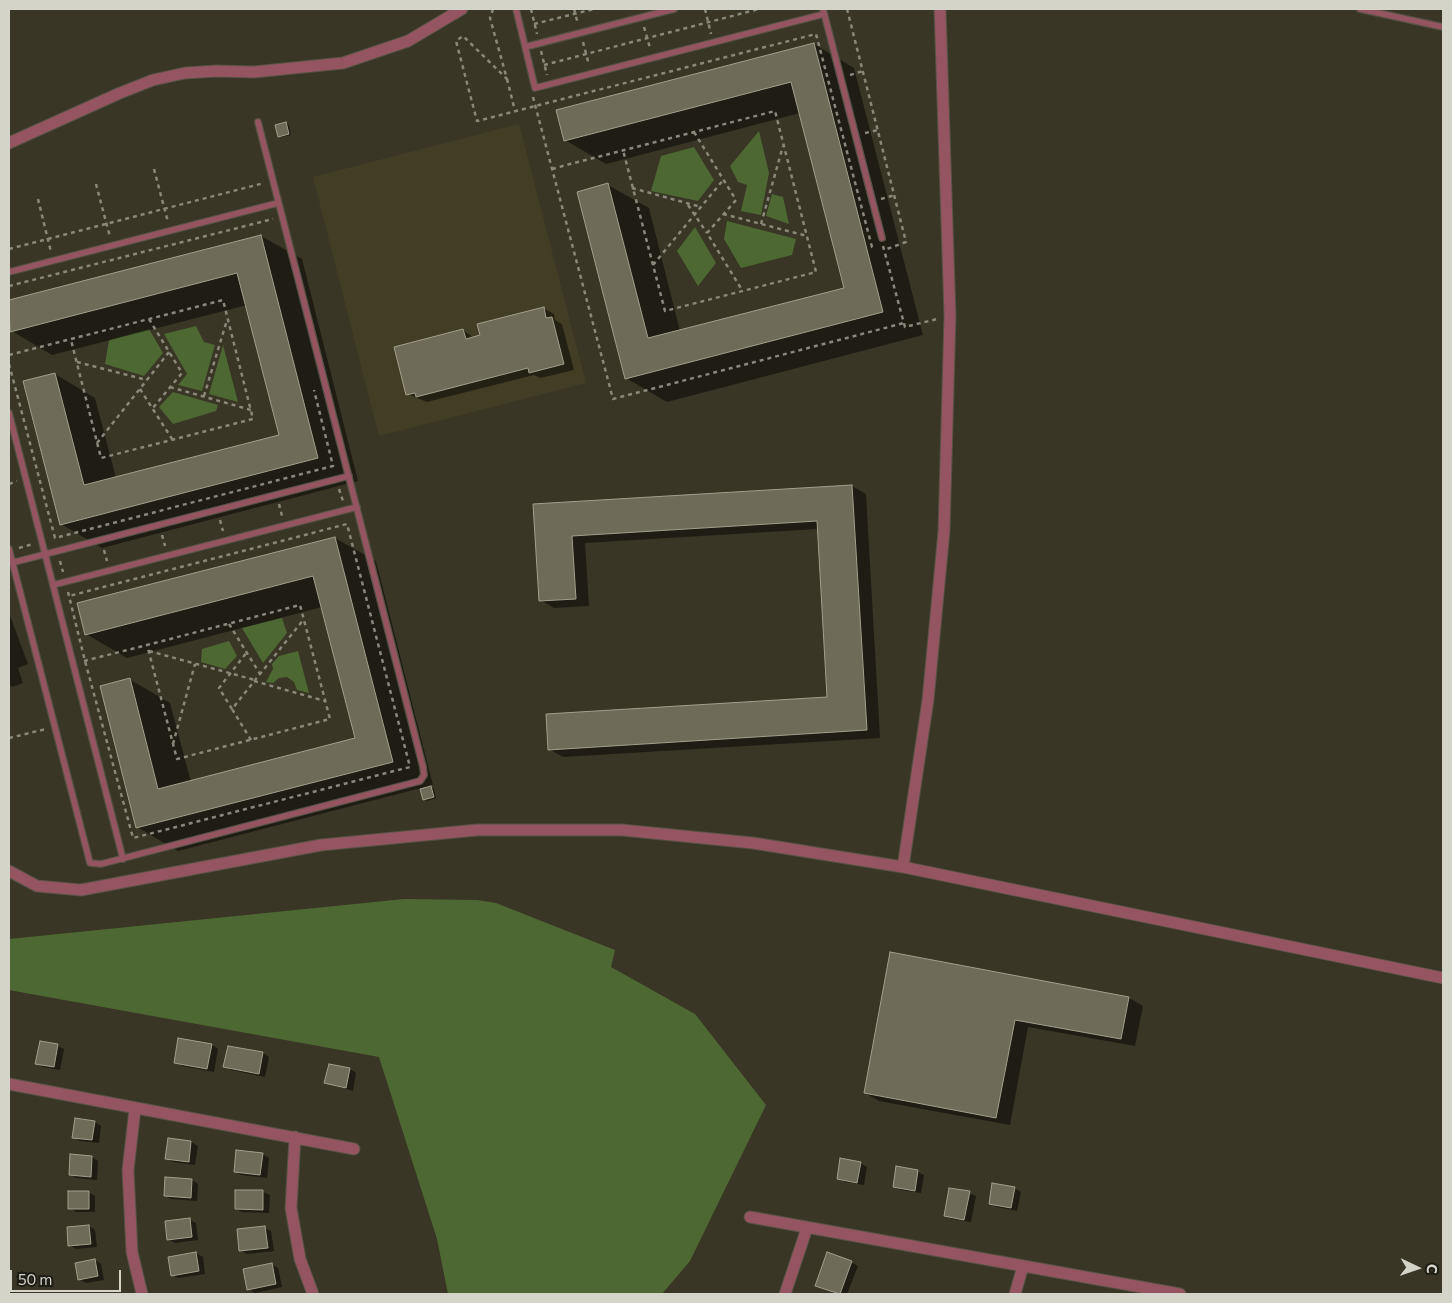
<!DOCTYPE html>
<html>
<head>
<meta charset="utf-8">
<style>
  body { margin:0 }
  #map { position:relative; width:1452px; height:1303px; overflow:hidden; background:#393625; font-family:Commissioner,sans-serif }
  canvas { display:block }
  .frame { position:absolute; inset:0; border:10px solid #d5d4c9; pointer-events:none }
  .north { position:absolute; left:1392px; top:1243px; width:50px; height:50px; -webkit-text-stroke:4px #1e1d15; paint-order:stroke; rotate:93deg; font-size:14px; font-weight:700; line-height:20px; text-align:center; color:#d5d4c9 }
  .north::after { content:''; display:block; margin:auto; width:18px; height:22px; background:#d5d4c9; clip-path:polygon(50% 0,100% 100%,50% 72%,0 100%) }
  .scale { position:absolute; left:10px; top:1270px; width:111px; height:22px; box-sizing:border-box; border:2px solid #d5d4c9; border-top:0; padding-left:6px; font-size:15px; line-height:18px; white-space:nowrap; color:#d5d4c9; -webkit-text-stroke:4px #1e1d15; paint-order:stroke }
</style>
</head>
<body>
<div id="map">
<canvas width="1452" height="1303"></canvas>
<div class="frame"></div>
<div class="north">С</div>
<div class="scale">50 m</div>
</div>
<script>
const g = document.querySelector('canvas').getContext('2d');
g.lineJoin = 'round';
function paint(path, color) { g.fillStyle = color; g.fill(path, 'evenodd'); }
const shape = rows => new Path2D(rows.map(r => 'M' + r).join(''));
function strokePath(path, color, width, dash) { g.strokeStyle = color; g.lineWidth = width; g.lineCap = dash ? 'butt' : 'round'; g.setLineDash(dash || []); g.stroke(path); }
paint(shape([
  [519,124,586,383,379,436,313,177]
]), '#423e26');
paint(shape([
  [759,131,769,173,761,215,741,211,747,185,738,182,730,166],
  [694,147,714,180,698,201,651,191,661,156],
  [772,194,783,197,789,224,766,216],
  [727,221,796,239,792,255,741,268,724,239],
  [695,227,716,263,698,286,677,251],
  [196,326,204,342,215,345,202,391,178,385,187,374,164,334],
  [149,329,163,353,144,376,105,364,109,340],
  [223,345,238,402,209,394],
  [173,392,218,405,216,411,173,424,159,407],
  [282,618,287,633,263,663,242,628],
  [229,641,237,656,225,669,201,662,202,649],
  [298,651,309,693,297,690,294,682,287,677,279,678,273,683,266,682,273,669,272,664,279,656],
  [404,899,477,900,496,903,615,950,611,967,695,1014,766,1105,690,1261,662,1294,448,1294,437,1239,379,1057,9,990,9,939]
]), '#4d6833');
paint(shape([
  [814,44,854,68,923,335,667,402,626,378,608,185,649,208,680,331,845,289,800,113,606,164,565,140],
  [286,124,289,125,291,135,282,137,279,136],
  [261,236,302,259,358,481,102,548,61,524,55,374,95,398,116,478,280,435,247,305,52,355,12,331,9,321,9,301],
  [543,308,554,314,555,320,562,324,574,370,540,378,534,375,427,402,407,394,463,330,474,338],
  [852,486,866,494,880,738,563,757,549,749,829,698,818,529,585,543,589,606,554,608,541,600,535,505],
  [335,538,376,561,433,785,429,786,434,789,436,798,427,801,424,799,421,788,178,851,137,827,129,679,170,703,191,782,356,739,322,607,127,658,86,634],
  [9,613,28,664,18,668,23,683,12,687,9,684],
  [891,954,1129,998,1143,1006,1135,1046,1028,1027,1010,1125,879,1101,865,1093],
  [212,1045,218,1049,214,1072,182,1066,175,1062],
  [58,1046,64,1049,60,1070,43,1067,37,1063],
  [263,1053,269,1057,265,1077,231,1070,225,1066],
  [330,1065,350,1069,356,1073,353,1091,326,1083],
  [95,1122,101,1126,99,1143,80,1141,73,1137],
  [169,1139,191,1142,198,1146,195,1165,173,1162,166,1158],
  [262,1154,269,1158,267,1178,241,1175,235,1172],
  [72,1156,92,1157,98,1161,97,1180,76,1178,70,1174],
  [861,1163,867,1167,864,1185,845,1182,838,1178],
  [897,1168,918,1172,924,1175,921,1193,901,1190,894,1186],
  [192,1180,198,1184,197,1201,171,1199,165,1196],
  [1014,1188,1021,1192,1017,1211,997,1207,990,1203],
  [236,1191,263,1192,270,1195,269,1213,242,1212,236,1209],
  [88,1192,95,1196,95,1212,76,1212,70,1208],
  [969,1193,976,1196,971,1222,952,1219,945,1215],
  [190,1220,196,1223,198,1240,175,1243,168,1239],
  [89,1226,95,1230,97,1247,76,1249,69,1245],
  [265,1228,271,1231,274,1251,247,1254,241,1250],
  [196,1253,203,1257,205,1274,178,1278,172,1275],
  [95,1260,101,1264,104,1280,86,1283,79,1279],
  [851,1262,858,1266,847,1294,837,1294,816,1285],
  [271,1264,278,1268,282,1287,255,1293,249,1289]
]), '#0007');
const building = shape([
  [814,43,883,312,625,379,577,192,608,183,648,338,844,288,791,82,564,141,556,110,814,43],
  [286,122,289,134,278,137,275,125,286,122],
  [261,235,318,458,60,525,23,381,55,373,84,485,279,435,237,273,10,332,9,300,261,235],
  [544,307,546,318,552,317,564,364,529,373,528,368,416,397,415,393,406,395,394,347,463,329,466,339,480,335,477,324,544,307],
  [852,485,867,730,548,750,546,714,827,697,817,521,572,536,576,599,539,601,533,504,852,485],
  [335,537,393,762,136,828,100,686,130,678,158,789,355,738,313,576,85,635,77,603,335,537],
  [431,786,434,797,423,800,420,789,431,786],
  [890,952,1129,997,1121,1039,1015,1020,996,1118,864,1093,890,952],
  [178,1038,212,1044,207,1069,174,1063,178,1038],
  [40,1041,58,1044,54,1067,35,1064,40,1041],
  [228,1046,263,1052,259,1074,223,1067,228,1046],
  [329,1064,350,1068,346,1088,324,1083,329,1064],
  [75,1118,95,1121,92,1140,72,1138,75,1118],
  [168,1138,191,1141,189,1162,165,1159,168,1138],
  [236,1150,263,1153,260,1175,234,1172,236,1150],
  [70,1154,92,1156,91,1177,69,1175,70,1154],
  [840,1158,861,1162,857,1183,837,1179,840,1158],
  [896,1166,918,1170,915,1191,893,1187,896,1166],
  [165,1177,192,1179,191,1198,164,1196,165,1177],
  [992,1183,1015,1187,1011,1208,989,1204,992,1183],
  [949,1188,970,1191,964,1220,944,1216,949,1188],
  [235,1190,263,1190,263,1210,235,1209,235,1190],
  [68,1191,89,1191,89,1209,68,1209,68,1191],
  [190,1218,192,1237,167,1240,165,1221,190,1218],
  [89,1225,91,1244,68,1246,67,1227,89,1225],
  [265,1226,268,1248,239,1251,237,1229,265,1226],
  [196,1252,199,1271,171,1276,168,1257,196,1252],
  [827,1252,852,1261,840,1294,815,1286,827,1252],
  [95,1259,98,1276,78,1280,75,1263,95,1259],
  [272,1263,276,1284,247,1290,243,1269,272,1263]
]);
paint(building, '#6e6b58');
strokePath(building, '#a29f8b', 1);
const service = shape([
  [516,9,535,88,824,14],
  [823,9,882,238],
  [1360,9,1443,27],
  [525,47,674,9],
  [9,272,278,203],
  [9,413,123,859],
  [9,549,90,863,101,864,420,781,424,775,423,767,258,122],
  [11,563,349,476],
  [53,585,357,507]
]);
const minor = shape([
  [9,143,120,93,153,80,185,73,216,71,254,72,343,63,408,41,462,9],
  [903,867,928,700,944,531,950,316,940,9],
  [9,871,37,886,81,890,321,845,477,830,622,830,753,843,903,867,1443,978],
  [9,1084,354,1149],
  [135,1109,128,1170,132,1252,142,1294],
  [295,1137,291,1208,300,1259,313,1294],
  [750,1217,1180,1294],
  [785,1294,807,1228],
  [1015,1294,1023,1266]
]);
strokePath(service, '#555243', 8);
strokePath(minor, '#555243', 13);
strokePath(shape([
  [493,9,490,18,507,79,463,36,456,41,477,121,816,34,872,247,876,246],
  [531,9,537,34],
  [574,9,578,24],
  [705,9,711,34],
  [847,9,906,242,884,250],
  [534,24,594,9],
  [644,27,650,48],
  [583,42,589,65],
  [541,51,547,75],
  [544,65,759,9],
  [850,75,863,71],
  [507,79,515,111],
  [533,97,613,399,904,323],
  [694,132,736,200,707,233,742,290],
  [865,133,878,130],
  [154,169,168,222],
  [552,169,570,164,694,132,775,111,816,272,665,311,623,150],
  [96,184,110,237],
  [632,188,701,207],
  [38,199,51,252],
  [881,199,895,195],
  [688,205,707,233],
  [723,214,807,236],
  [761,224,783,146],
  [883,246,905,327,937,319],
  [9,249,264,183],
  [653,265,724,179],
  [9,286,273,219],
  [149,319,182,373,152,409],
  [9,355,223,300,253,419,101,458,71,340],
  [77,362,147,380],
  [9,364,55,538,333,466,314,390],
  [170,387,251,410],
  [140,389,172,439],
  [204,396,227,320],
  [97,443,169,352],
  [9,484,17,481],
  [339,489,343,501],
  [279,504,282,516],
  [220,520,223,531],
  [162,535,165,546],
  [19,548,33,544],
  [104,550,107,561],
  [60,561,63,572],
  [68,592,85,661,133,838,410,767,347,524,69,596],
  [229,624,260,674],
  [149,651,255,680],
  [84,661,147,645,300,605,330,719,177,759,147,645],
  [254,681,325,701],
  [232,709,219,688,247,652],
  [9,738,46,729],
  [251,740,232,709,304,619],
  [173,744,195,664]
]), '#8a887a', 2.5, [4, 4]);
strokePath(service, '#945560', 5.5);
strokePath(minor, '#945560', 11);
</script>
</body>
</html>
